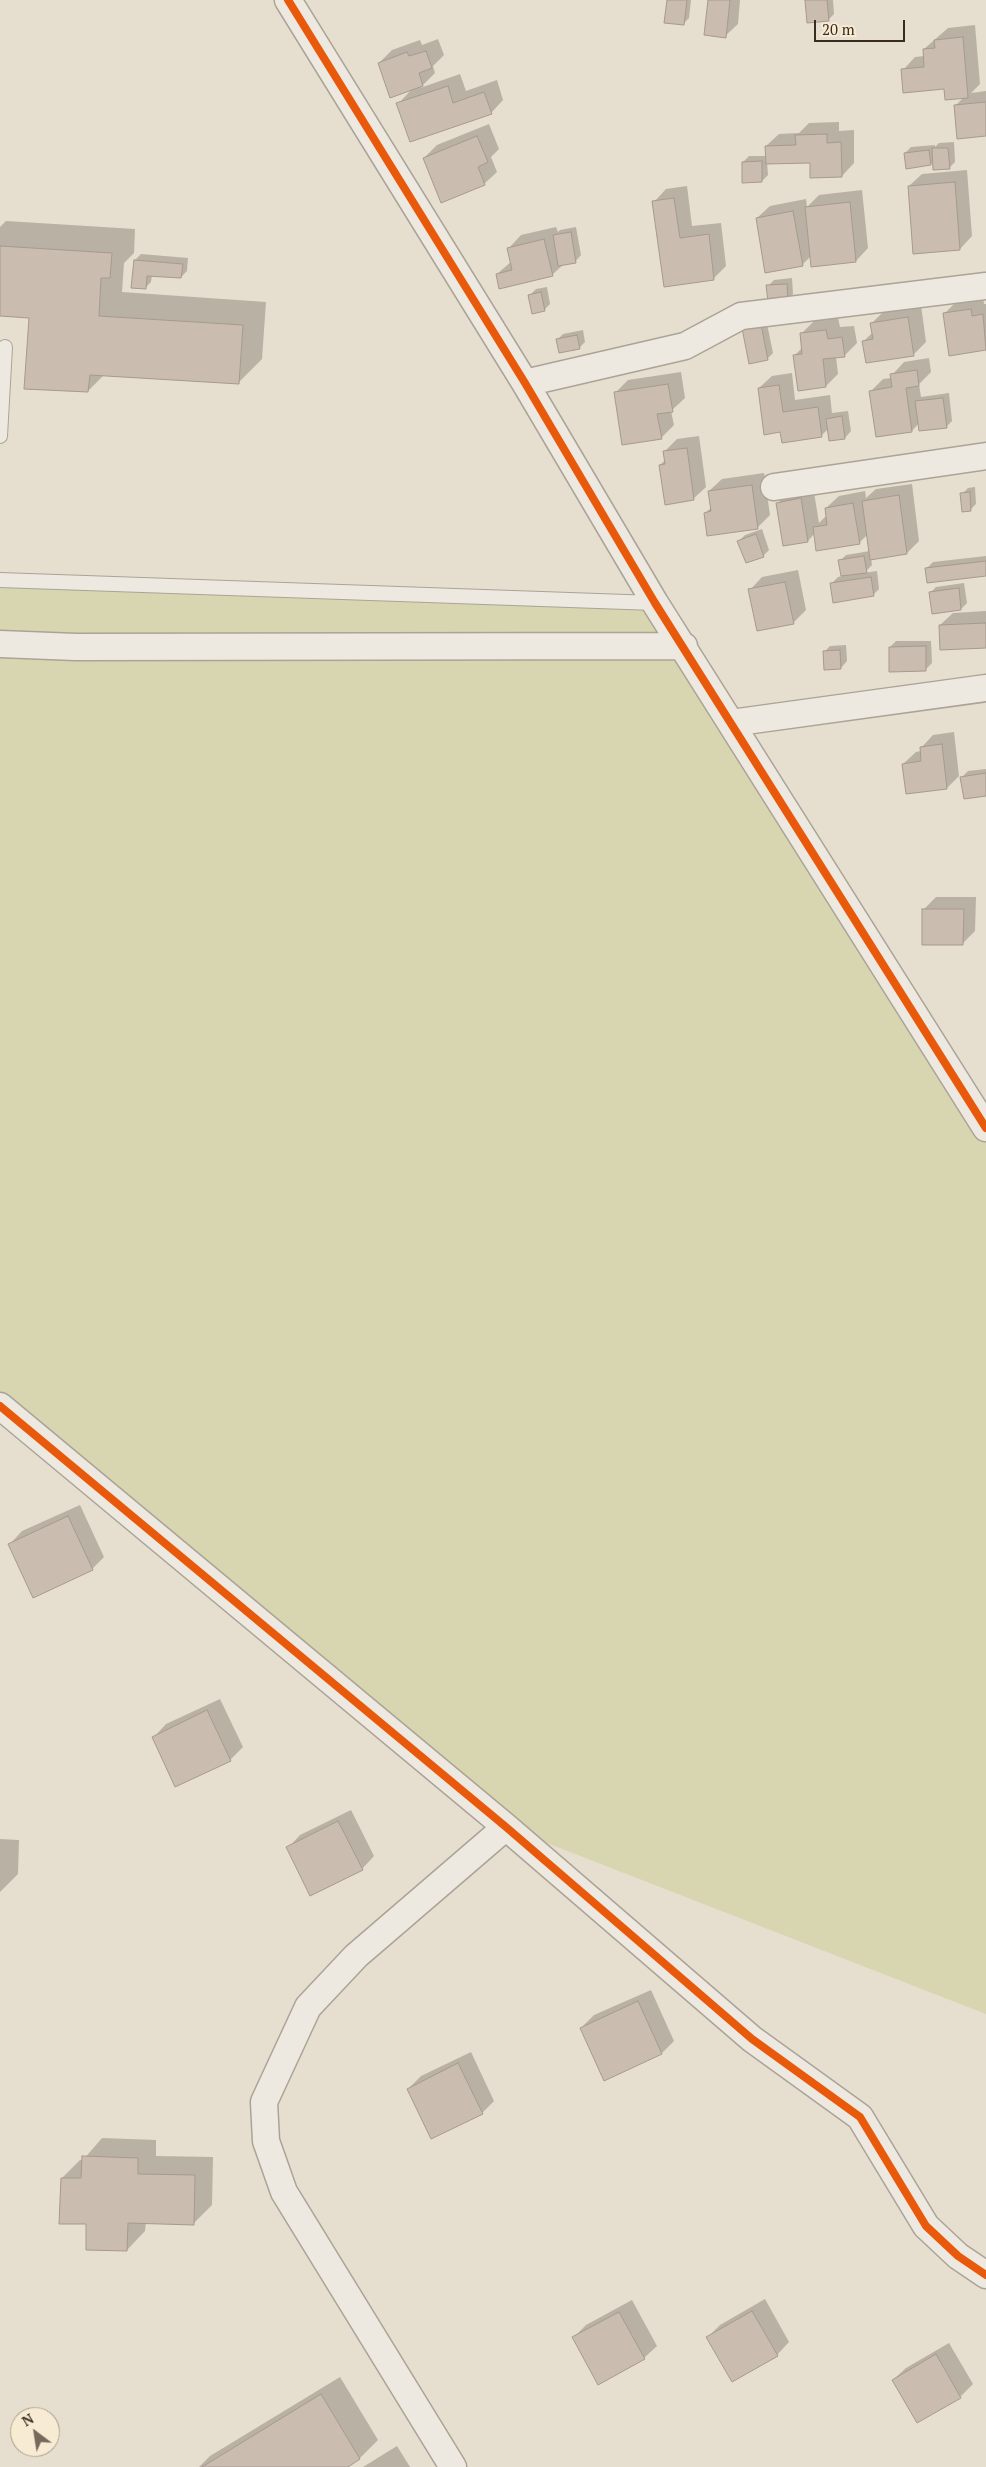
<!DOCTYPE html>
<html>
<head>
<meta charset="utf-8">
<style>
  body { margin:0 }
  #map { position:relative; width:986px; height:2467px; overflow:hidden; background:#e6dece; font-family:"PT Serif",serif }
  canvas { display:block }
  .north { position:absolute; left:10px; top:2407px; width:50px; height:50px; box-sizing:border-box; background:#f7ebd4; border:1px solid #ac9e8b; border-radius:50%; rotate:329deg; font-size:14px; font-weight:700; line-height:20px; text-align:center; color:#3b2b1e }
  .north::after { content:''; display:block; margin:auto; width:18px; height:22px; background:#776a5c; clip-path:polygon(50% 0,100% 100%,50% 72%,0 100%) }
  .scale { position:absolute; left:814px; top:20px; width:91px; height:22px; box-sizing:border-box; border:2px solid #3b2b1e; border-top:0; padding-left:6px; font-size:15px; line-height:18px; white-space:nowrap; color:#3b2b1e; -webkit-text-stroke:4px #f7ebd4; paint-order:stroke }
</style>
</head>
<body>
<div id="map">
<canvas width="986" height="2467"></canvas>
<div class="north">N</div>
<div class="scale">20 m</div>
</div>
<script>
const g = document.querySelector('canvas').getContext('2d');
g.lineJoin = 'round';
function paint(path, color) { g.fillStyle = color; g.fill(path, 'evenodd'); }
const shape = rows => new Path2D(rows.map(r => 'M' + r).join(''));
function strokePath(path, color, width, dash) { g.strokeStyle = color; g.lineWidth = width; g.lineCap = dash ? 'butt' : 'round'; g.setLineDash(dash || []); g.stroke(path); }
paint(shape([
  [0,580,655,603,986,1128,986,2014,506,1827,0,1406]
]), '#d7d6b0');
paint(shape([
  [668,0,691,0,689,18,683,24],
  [709,0,740,0,738,24,725,36],
  [806,0,833,0,834,14,828,20],
  [975,25,980,84,971,93,986,91,986,135,955,106,964,97,903,70,915,57,925,56,924,49,948,28],
  [438,39,444,55,433,66,435,73,420,88,460,74,466,91,497,80,503,100,491,113,398,104,413,88,379,63,392,50,420,40,422,45],
  [839,122,839,131,854,130,854,163,842,176,811,162,767,162,768,175,762,181,743,162,749,156,767,156,766,146,779,134,799,133,809,123],
  [489,124,499,149,491,157,497,172,484,184,424,158,437,145],
  [954,142,955,162,949,168,934,161,931,164,905,153,911,147,935,145,935,147,939,143],
  [967,170,972,236,960,249,909,186,922,174],
  [687,186,692,226,721,223,726,266,714,278,665,285,654,202,666,189],
  [862,190,868,248,856,261,812,265,811,256,802,265,757,218,770,206,806,199,807,207,819,195],
  [6,221,135,229,134,253,124,263,122,292,266,302,262,359,238,383,105,374,88,391,31,317,0,315,0,227],
  [556,227,558,232,560,230,576,227,581,255,575,262,564,264,552,275,497,274,512,261,509,248,521,235],
  [141,254,188,258,187,271,181,277,152,275,151,282,145,288,135,260],
  [792,278,793,294,787,300,768,286,774,280],
  [547,287,550,304,544,310,530,295,536,289],
  [983,297,984,304,986,304,986,349,950,354,944,314,957,301],
  [921,305,926,342,914,354,864,341,873,332,872,323,884,311],
  [765,314,773,353,767,359,750,362],
  [838,318,840,327,854,326,857,343,844,356,836,357,838,374,826,386,794,356,803,347,801,334,814,321],
  [583,330,585,342,579,348,557,340,563,334],
  [929,358,931,372,919,384,921,397,949,393,952,421,946,427,919,423,912,431,870,392,883,379,892,378,892,375,904,362],
  [681,372,685,398,671,411,674,425,661,438,615,393,628,380],
  [792,373,795,400,830,395,832,413,848,411,851,431,845,438,828,429,821,436,782,431,759,388,772,376],
  [699,436,706,487,693,499,660,465,665,460,664,452,677,439],
  [764,473,770,515,757,528,705,513,712,507,709,491,722,479],
  [912,484,919,541,907,553,871,558,872,565,864,573,877,571,879,589,873,595,832,583,838,577,842,576,840,561,846,555,870,551,868,534,859,543,815,533,808,541,778,503,790,490,813,486,819,523,827,515,826,508,839,496,865,491,866,498,876,489],
  [975,487,976,504,970,510,962,494,968,488],
  [762,529,769,550,763,556,739,541,745,535],
  [986,556,986,575,927,568,933,562],
  [798,570,806,610,793,623,750,590,762,577],
  [964,583,967,603,961,609,930,593,936,587],
  [986,611,986,647,940,625,953,613],
  [896,641,931,641,932,663,926,669,890,647],
  [846,645,847,661,841,668,824,652,830,646],
  [954,732,959,776,947,788,903,764,916,752,921,751,921,748,933,735],
  [986,769,986,794,962,777,968,771],
  [936,897,976,897,975,931,963,943,924,909],
  [80,1505,104,1557,92,1569,10,1544,22,1531],
  [220,1699,243,1747,230,1760,154,1737,166,1724],
  [351,1810,374,1856,362,1869,288,1848,300,1835],
  [0,1839,19,1840,18,1874,0,1892],
  [651,1990,674,2041,662,2053,605,2079,581,2028,594,2015],
  [471,2052,494,2101,482,2113,408,2089,421,2076],
  [102,2138,156,2140,156,2156,213,2157,212,2205,194,2223,146,2222,145,2231,127,2250,88,2223,62,2178,80,2160,83,2160],
  [765,2299,789,2342,777,2355,707,2338,720,2325],
  [632,2300,657,2346,644,2358,574,2337,586,2325],
  [949,2343,973,2384,960,2397,893,2380,906,2368],
  [340,2377,378,2440,360,2458,345,2467,199,2467,210,2456],
  [397,2446,410,2467,363,2467]
]), '#0003');
const building = shape([
  [667,0,687,0,684,25,664,23,667,0],
  [708,0,730,0,726,38,704,35,708,0],
  [805,0,827,0,829,21,807,23,805,0],
  [963,37,968,98,945,100,944,89,903,93,901,69,924,67,923,49,935,48,934,40,963,37],
  [426,51,432,68,419,73,423,86,390,98,378,63,407,52,409,56,426,51],
  [448,86,453,103,484,92,492,114,410,142,396,103,448,86],
  [986,102,986,136,957,139,954,105,986,102],
  [827,134,827,143,841,142,842,177,810,178,810,163,766,164,765,146,796,145,795,135,827,134],
  [477,136,488,162,478,167,485,185,441,203,423,158,477,136],
  [932,148,948,148,950,169,933,170,932,148],
  [929,150,931,165,906,169,904,153,929,150],
  [762,161,762,182,742,183,742,162,762,161],
  [955,182,960,250,913,254,908,186,955,182],
  [674,198,680,238,709,234,714,280,664,287,652,201,674,198],
  [850,202,856,262,811,267,805,207,850,202],
  [793,211,803,266,765,273,756,218,793,211],
  [571,232,576,263,558,266,553,235,571,232],
  [544,239,553,276,499,289,496,274,512,270,507,248,544,239],
  [0,246,112,253,110,278,101,278,99,316,243,325,239,384,90,375,88,392,24,389,29,318,0,316,0,246],
  [134,260,183,264,181,278,147,276,146,289,131,288,134,260],
  [787,284,788,301,768,302,766,285,787,284],
  [541,292,545,311,532,314,528,295,541,292],
  [971,309,972,316,983,314,986,350,949,356,943,313,971,309],
  [908,317,914,356,866,363,862,341,873,339,870,323,908,317],
  [760,319,768,360,749,364,741,323,760,319],
  [826,330,828,339,842,337,845,357,823,359,826,387,798,391,793,355,802,354,800,333,826,330],
  [577,335,580,349,559,353,556,339,577,335],
  [917,370,919,386,906,388,912,432,876,437,869,391,892,387,890,374,917,370],
  [668,384,673,412,657,414,662,439,622,445,614,392,668,384],
  [779,385,783,412,818,407,822,437,782,443,780,432,764,435,758,388,779,385],
  [943,398,947,428,919,431,915,401,943,398],
  [842,416,845,439,829,441,826,419,842,416],
  [687,448,694,500,665,505,659,465,665,464,663,451,687,448],
  [752,485,758,529,707,536,704,513,711,511,708,491,752,485],
  [970,492,971,511,962,512,960,493,970,492],
  [899,495,907,554,870,560,862,501,899,495],
  [801,498,808,542,783,546,776,503,801,498],
  [853,503,860,544,816,551,813,527,827,525,825,508,853,503],
  [756,534,764,557,746,563,737,541,756,534],
  [864,556,867,573,841,576,838,560,864,556],
  [986,561,986,576,927,583,925,568,986,561],
  [871,577,874,596,833,603,830,583,871,577],
  [785,582,794,624,757,631,748,589,785,582],
  [959,588,961,610,932,614,929,592,959,588],
  [986,623,986,648,940,650,939,625,986,623],
  [926,646,926,671,889,672,889,647,926,646],
  [840,650,841,669,824,670,823,651,840,650],
  [942,744,947,789,906,794,902,764,921,761,920,747,942,744],
  [986,773,986,796,964,799,960,777,986,773],
  [922,909,964,909,963,945,922,945,922,909],
  [68,1516,93,1570,33,1598,8,1544,68,1516],
  [207,1710,231,1761,175,1787,152,1737,207,1710],
  [338,1821,363,1870,310,1896,286,1847,338,1821],
  [638,2001,662,2054,604,2081,580,2028,638,2001],
  [458,2063,483,2114,431,2139,407,2089,458,2063],
  [82,2156,138,2158,138,2174,195,2175,194,2225,128,2223,127,2251,86,2250,86,2224,59,2224,61,2178,81,2178,82,2156],
  [752,2311,778,2356,732,2382,706,2337,752,2311],
  [619,2312,645,2359,598,2385,572,2337,619,2312],
  [936,2354,961,2398,917,2423,892,2380,936,2354],
  [321,2394,360,2459,348,2467,202,2467,321,2394]
]);
paint(building, '#cabcaf');
strokePath(building, '#a7998d', 1);
const lane = shape([
  [0,436,5,347],
  [0,580,655,603]
]);
const street = shape([
  [288,0,525,383,655,603,986,1128],
  [525,383,685,346,741,316,986,286],
  [774,487,986,456],
  [0,644,76,647,684,646],
  [731,723,986,688],
  [0,1406,506,1827,752,2039,860,2117,926,2226,958,2256,986,2275],
  [453,2467,284,2192,266,2141,264,2102,308,2007,356,1956,506,1827]
]);
strokePath(lane, '#aba397', 16);
strokePath(street, '#aba397', 29);
strokePath(lane, '#eee9e0', 14);
strokePath(street, '#eee9e0', 26);
strokePath(shape([
  [288,0,525,383,655,603,986,1128],
  [0,1406,506,1827,752,2039,860,2117,926,2226,958,2256,986,2275]
]), '#e8590c', 8);
</script>
</body>
</html>
